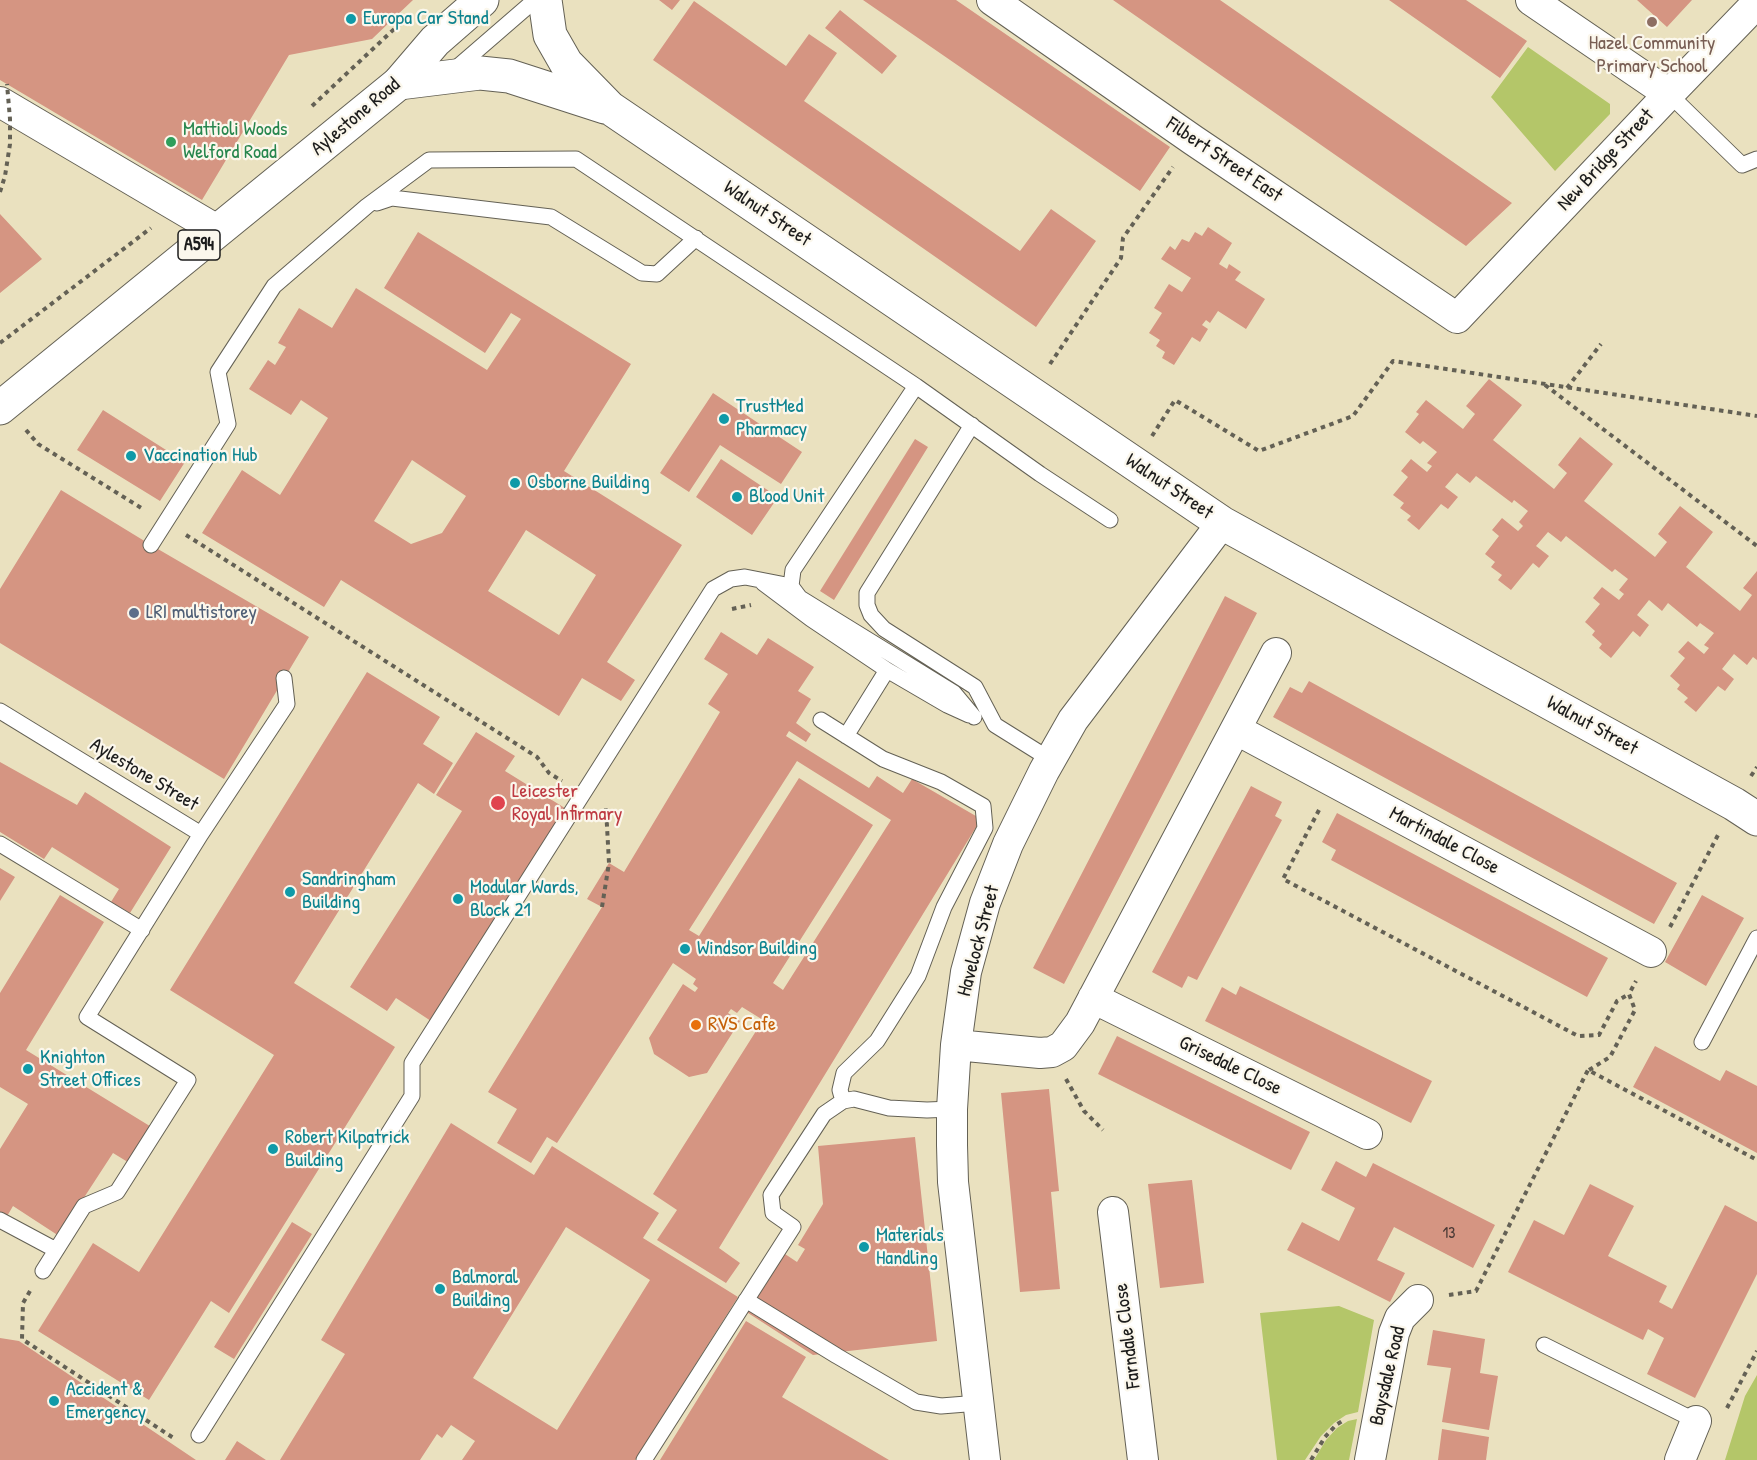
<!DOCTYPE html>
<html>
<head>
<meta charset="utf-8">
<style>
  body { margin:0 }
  canvas { display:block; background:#eae1bf }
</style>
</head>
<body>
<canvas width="1757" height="1460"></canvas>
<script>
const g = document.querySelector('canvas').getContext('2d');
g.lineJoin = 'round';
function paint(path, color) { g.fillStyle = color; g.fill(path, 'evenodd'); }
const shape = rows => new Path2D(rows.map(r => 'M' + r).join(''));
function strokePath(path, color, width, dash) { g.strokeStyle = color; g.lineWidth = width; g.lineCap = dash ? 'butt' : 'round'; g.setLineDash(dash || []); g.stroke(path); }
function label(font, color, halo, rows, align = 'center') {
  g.font = font + ' "Patrick Hand",sans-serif'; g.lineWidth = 4.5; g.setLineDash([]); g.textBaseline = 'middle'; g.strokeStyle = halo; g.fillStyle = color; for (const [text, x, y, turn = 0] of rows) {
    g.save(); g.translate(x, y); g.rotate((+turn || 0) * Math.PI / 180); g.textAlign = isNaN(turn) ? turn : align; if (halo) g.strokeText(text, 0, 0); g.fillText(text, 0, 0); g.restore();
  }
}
paint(shape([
  [1528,47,1610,104,1610,114,1555,171,1491,97],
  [1339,1306,1374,1320,1358,1412,1346,1415,1334,1423,1321,1436,1305,1460,1277,1460,1260,1313],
  [1757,1375,1757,1460,1725,1460,1745,1396],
  [1357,1419,1349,1460,1314,1460,1326,1440,1337,1428,1348,1421]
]), '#b4c669');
paint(shape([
  [0,0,413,0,372,39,289,55,202,200,0,80],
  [659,0,680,0,672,10],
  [863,0,956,0,1170,147,1140,191],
  [1113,0,1220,0,1512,203,1466,246],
  [1389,0,1466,0,1527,41,1500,78],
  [1637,0,1692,0,1667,27],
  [694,1,786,66,809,34,837,53,804,101,1020,251,1051,209,1096,241,1036,327,653,60],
  [840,10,897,56,882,74,825,28],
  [0,214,42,259,0,293],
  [1208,227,1232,243,1219,264,1227,269,1229,264,1241,272,1235,280,1265,299,1246,329,1218,311,1210,323,1206,320,1202,325,1208,329,1200,342,1192,337,1174,365,1162,358,1165,352,1156,346,1160,340,1149,333,1162,313,1154,308,1169,284,1182,292,1191,278,1161,259,1170,246,1175,250,1182,239,1189,242,1195,232,1202,236],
  [418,232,631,364,564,471,682,545,607,662,635,680,621,701,582,678,559,716,341,580,324,607,202,533,242,470,280,495,328,418,301,400,291,415,249,389,268,360,275,365,286,347,278,343,299,308,332,328,356,288,487,370,521,319,511,313,485,353,384,288],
  [412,460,466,496,442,533,411,544,374,521],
  [526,530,596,575,559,635,488,591],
  [1489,379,1522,405,1493,440,1554,489,1567,473,1558,465,1580,437,1613,464,1584,501,1655,557,1667,542,1658,534,1680,506,1713,532,1686,567,1740,611,1752,595,1743,588,1757,571,1757,660,1753,657,1747,665,1734,654,1722,669,1734,679,1725,691,1718,686,1696,712,1684,702,1688,698,1677,689,1680,685,1670,676,1685,658,1678,652,1688,641,1704,654,1709,648,1704,645,1714,633,1700,623,1697,627,1668,603,1662,611,1649,600,1637,615,1649,625,1640,637,1633,631,1611,658,1599,648,1602,644,1592,635,1595,631,1585,622,1600,604,1593,598,1602,587,1619,600,1624,594,1619,590,1628,579,1615,569,1612,572,1566,536,1561,542,1548,532,1536,546,1549,556,1539,568,1533,563,1511,590,1498,580,1502,575,1491,567,1495,562,1485,554,1499,536,1492,530,1502,518,1518,531,1523,526,1519,522,1528,511,1514,500,1512,503,1476,476,1470,483,1457,473,1445,487,1458,497,1448,509,1441,504,1419,530,1407,520,1411,516,1400,508,1404,503,1393,495,1408,477,1401,471,1411,459,1427,472,1432,466,1427,463,1437,452,1423,441,1420,444,1405,432,1419,414,1416,412,1426,400,1463,429,1475,414,1466,406],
  [713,393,802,452,781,484,720,445,689,492,660,473],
  [103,410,185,462,160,501,77,450],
  [915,439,928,447,834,600,820,591],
  [721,459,778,497,752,535,696,497],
  [61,490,151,545,309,637,224,779,0,643,0,589],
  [1225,596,1257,613,1064,984,1033,968],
  [721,632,757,655,768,638,814,667,798,691,811,699,796,723,811,734,806,742,789,731,786,736,869,788,877,776,903,793,912,779,981,819,719,1248,740,1263,726,1283,657,1240,677,1210,653,1194,763,1020,742,1007,737,1013,731,1009,728,1013,740,1021,707,1073,689,1077,654,1054,649,1038,683,984,695,992,698,988,693,984,696,979,673,963,557,1143,547,1137,531,1163,497,1143,517,1109,488,1092,602,907,587,899,609,863,624,872,720,712,708,704,728,674,704,659],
  [797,761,891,820,783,990,773,983,873,825,799,778,699,936,689,930],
  [367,672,440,717,423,744,453,763,434,794,418,783,294,983,395,1047,229,1313,211,1301,149,1400,38,1331,93,1243,139,1272,274,1055,170,990],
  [1309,681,1677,883,1654,924,1273,717,1290,687,1302,693],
  [476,732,515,756,505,771,568,810,431,1021,396,998,387,1011,350,987,462,811,436,795],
  [0,762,77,805,85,792,171,847,130,913,111,902,119,889,52,847,44,859,0,832],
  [1251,786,1282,802,1275,816,1282,820,1197,980,1188,976,1182,988,1152,972],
  [1337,813,1608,958,1587,997,1331,860,1336,850,1322,842],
  [0,868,15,877,0,901],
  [60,895,104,922,26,1050,153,1128,131,1164,113,1153,59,1236,13,1206,6,1218,0,1215,0,1149,28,1104,0,1087,0,993],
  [1702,895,1744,918,1706,986,1665,962],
  [1240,986,1432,1081,1411,1123,1205,1021,1222,987,1236,995],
  [1117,1036,1310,1132,1291,1170,1098,1074],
  [1655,1046,1720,1081,1726,1070,1757,1086,1757,1153,1633,1087],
  [1049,1089,1059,1191,1051,1192,1060,1289,1020,1292,1001,1093],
  [451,1123,534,1175,552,1146,659,1213,643,1238,738,1297,635,1460,462,1460,475,1441,451,1425,442,1438,437,1434,420,1460,280,1460,345,1354,321,1340],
  [566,1227,650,1280,557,1430,473,1378],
  [915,1137,937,1341,813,1355,745,1311,782,1252,797,1262,805,1249,798,1245,823,1204,818,1146],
  [1336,1161,1366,1177,1373,1163,1495,1225,1473,1268,1394,1227,1377,1260,1405,1273,1390,1302,1287,1250,1302,1222,1339,1241,1355,1208,1321,1190],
  [1192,1180,1204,1283,1160,1288,1148,1184],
  [1590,1184,1634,1206,1608,1256,1667,1286,1659,1302,1672,1309,1725,1205,1757,1222,1757,1274,1695,1398,1647,1374,1664,1338,1648,1329,1643,1340,1508,1272,1534,1220,1564,1235],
  [292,1222,312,1234,234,1359,214,1347],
  [746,1321,806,1357,782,1397,889,1460,660,1460],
  [1433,1330,1485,1339,1480,1373,1498,1376,1489,1430,1442,1422,1451,1368,1427,1365],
  [0,1338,19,1341,196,1460,0,1460],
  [1442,1429,1489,1437,1486,1460,1438,1460],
  [237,1441,266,1460,225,1460]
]), '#d59582');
const lane = shape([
  [453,71,535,0],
  [1669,94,1742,165,1757,159],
  [377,203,392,198,551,217,642,273,657,274,696,238],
  [916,386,793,570,791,586,800,598,954,693,974,717],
  [972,425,867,593,867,605,871,615,884,629,975,687,995,725,1051,760],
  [151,545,228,424,218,372,274,286,367,206,429,160,576,159,916,386,1040,474,1110,520],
  [763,583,811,619,887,670,947,705,969,715],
  [0,711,201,834],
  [821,720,883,759,941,782,983,806,985,828,944,907,918,976,877,1041,844,1073,840,1090,843,1101],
  [846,736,887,670],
  [0,844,142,930],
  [1702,1042,1757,938],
  [0,1220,56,1250],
  [43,1271,84,1206,117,1192,188,1080,87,1017,201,834,287,704,284,678],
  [746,1300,837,1356,916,1402,941,1406,979,1403],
  [1544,1345,1696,1421],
  [199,1435,412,1096,412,1063,713,589,731,579,745,577,791,586],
  [644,1460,793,1227,773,1213,771,1195,824,1114,843,1101,854,1099,889,1108,927,1110,952,1109]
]);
const street = shape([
  [992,0,1193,140,1457,318,1669,94,1757,3],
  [1531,0,1669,94],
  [0,102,217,230],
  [1237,730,1651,952],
  [1093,998,1367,1134],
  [956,1045,1040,1053,1052,1052,1063,1046,1080,1023,1276,653],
  [1113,1212,1143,1460],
  [985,1460,953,1182,952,1145,952,1109,956,1045,966,972,985,903,1008,844,1044,771,1073,720,1222,523],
  [1370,1460,1394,1333,1400,1318,1418,1300],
  [1680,1460,1696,1421]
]);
const secondary = shape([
  [545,0,550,35,566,63,610,108,1222,523,1734,804,1757,819],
  [399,83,480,73,509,76,605,107]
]);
const primary = shape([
  [0,408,399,83,435,41,482,0]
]);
strokePath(lane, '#646155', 17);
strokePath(street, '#646155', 32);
strokePath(secondary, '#646155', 35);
strokePath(primary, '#646155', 35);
strokePath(shape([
  [312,106,407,17],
  [0,343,151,228],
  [1050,364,1121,258,1123,238,1173,167],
  [1545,385,1757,546],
  [1567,388,1601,344],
  [26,430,38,444,143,509],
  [1152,436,1175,400,1259,451,1353,416,1393,361,1757,416],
  [186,535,537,757,549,773,562,781],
  [732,609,751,605],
  [1751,776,1757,767],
  [1319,810,1283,879,1578,1036,1599,1035,1617,1001,1629,994],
  [602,907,609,863,606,808],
  [1670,927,1718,835],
  [1589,1070,1610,1057,1635,1010,1629,994,1636,981],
  [1066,1079,1084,1111,1103,1130],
  [30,1291,23,1303,22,1339,175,1439],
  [1449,1295,1476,1291,1588,1070,1757,1160],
  [1727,1408,1757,1351],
  [1311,1460,1325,1437,1336,1425,1344,1420]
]), '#646155', 4, [4.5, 4.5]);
strokePath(lane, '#fff', 15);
strokePath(street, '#fff', 30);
strokePath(secondary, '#fff', 33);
strokePath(primary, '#fff', 33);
strokePath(shape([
  [0,192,5,176,10,144,10,119,7,84]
]), '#646155', 4, [4.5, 4.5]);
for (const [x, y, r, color] of [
  [351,19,6,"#0f9aa8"],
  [1652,22,6,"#8d6e63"],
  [171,142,6,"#2e9e5b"],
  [724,419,6,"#0f9aa8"],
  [131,456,6,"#0f9aa8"],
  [515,483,6,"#0f9aa8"],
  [737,497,6,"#0f9aa8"],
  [134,613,6,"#5c6f8a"],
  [498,803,8,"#e0444e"],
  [290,892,6,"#0f9aa8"],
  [458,899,6,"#0f9aa8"],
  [685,949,6,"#0f9aa8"],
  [696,1025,6,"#e8710a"],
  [28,1069,6,"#0f9aa8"],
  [273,1149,6,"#0f9aa8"],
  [864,1247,6,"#0f9aa8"],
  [440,1289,6,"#0f9aa8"],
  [54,1401,6,"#0f9aa8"]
]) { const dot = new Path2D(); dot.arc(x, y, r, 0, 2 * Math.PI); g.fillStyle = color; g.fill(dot); strokePath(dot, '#fbf7ec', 2); }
label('16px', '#4a3a36', null, [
  ["13",1449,1234]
]);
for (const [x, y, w] of [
  [199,245,42]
]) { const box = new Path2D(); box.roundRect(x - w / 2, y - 15, w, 30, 4.5); g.fillStyle = '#fbf7ec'; g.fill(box); strokePath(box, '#1c1c1c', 1.5); }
label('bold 18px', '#1c1c1c', null, [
  ["A594",199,245]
]);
label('20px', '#0d838f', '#fbf7ec', [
  ["Europa Car Stand",363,19],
  ["TrustMed",736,407],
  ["Pharmacy",736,430],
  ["Vaccination Hub",143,456],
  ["Osborne Building",527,483],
  ["Blood Unit",749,497],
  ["Sandringham",302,880],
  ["Building",302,903],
  ["Modular Wards,",470,888],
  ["Block 21",470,911],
  ["Windsor Building",697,949],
  ["Knighton",40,1058],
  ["Street Offices",40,1081],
  ["Robert Kilpatrick",285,1138],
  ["Building",285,1161],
  ["Materials",876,1236],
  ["Handling",876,1259],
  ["Balmoral",452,1278],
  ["Building",452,1301],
  ["Accident &",66,1390],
  ["Emergency",66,1413]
], 'left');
label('20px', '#785e54', '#fbf7ec', [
  ["Hazel Community",1652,44],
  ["Primary School",1652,67]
]);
label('20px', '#1c1c1c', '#fbf7ec', [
  ["Aylestone Road",356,117,-40],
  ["Filbert Street East",1224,160,34],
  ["New Bridge Street",1606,160,-47],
  ["Walnut Street",767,214,34],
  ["Walnut Street",1169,487,34],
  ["Walnut Street",1592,726,29],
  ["Aylestone Street",144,775,31],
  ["Martindale Close",1444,841,28],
  ["Havelock Street",979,941,-75],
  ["Grisedale Close",1230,1066,26],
  ["Farndale Close",1128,1336,-97],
  ["Baysdale Road",1388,1376,-77]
]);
label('20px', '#27864d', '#fbf7ec', [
  ["Mattioli Woods",183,130],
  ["Welford Road",183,153]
], 'left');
label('20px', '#4e5e75', '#fbf7ec', [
  ["LRI multistorey",146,613]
], 'left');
label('20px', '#be3a42', '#fbf7ec', [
  ["Leicester",512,792],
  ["Royal Infirmary",512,815]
], 'left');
label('20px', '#c56008', '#fbf7ec', [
  ["RVS Cafe",708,1025]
], 'left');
</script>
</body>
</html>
